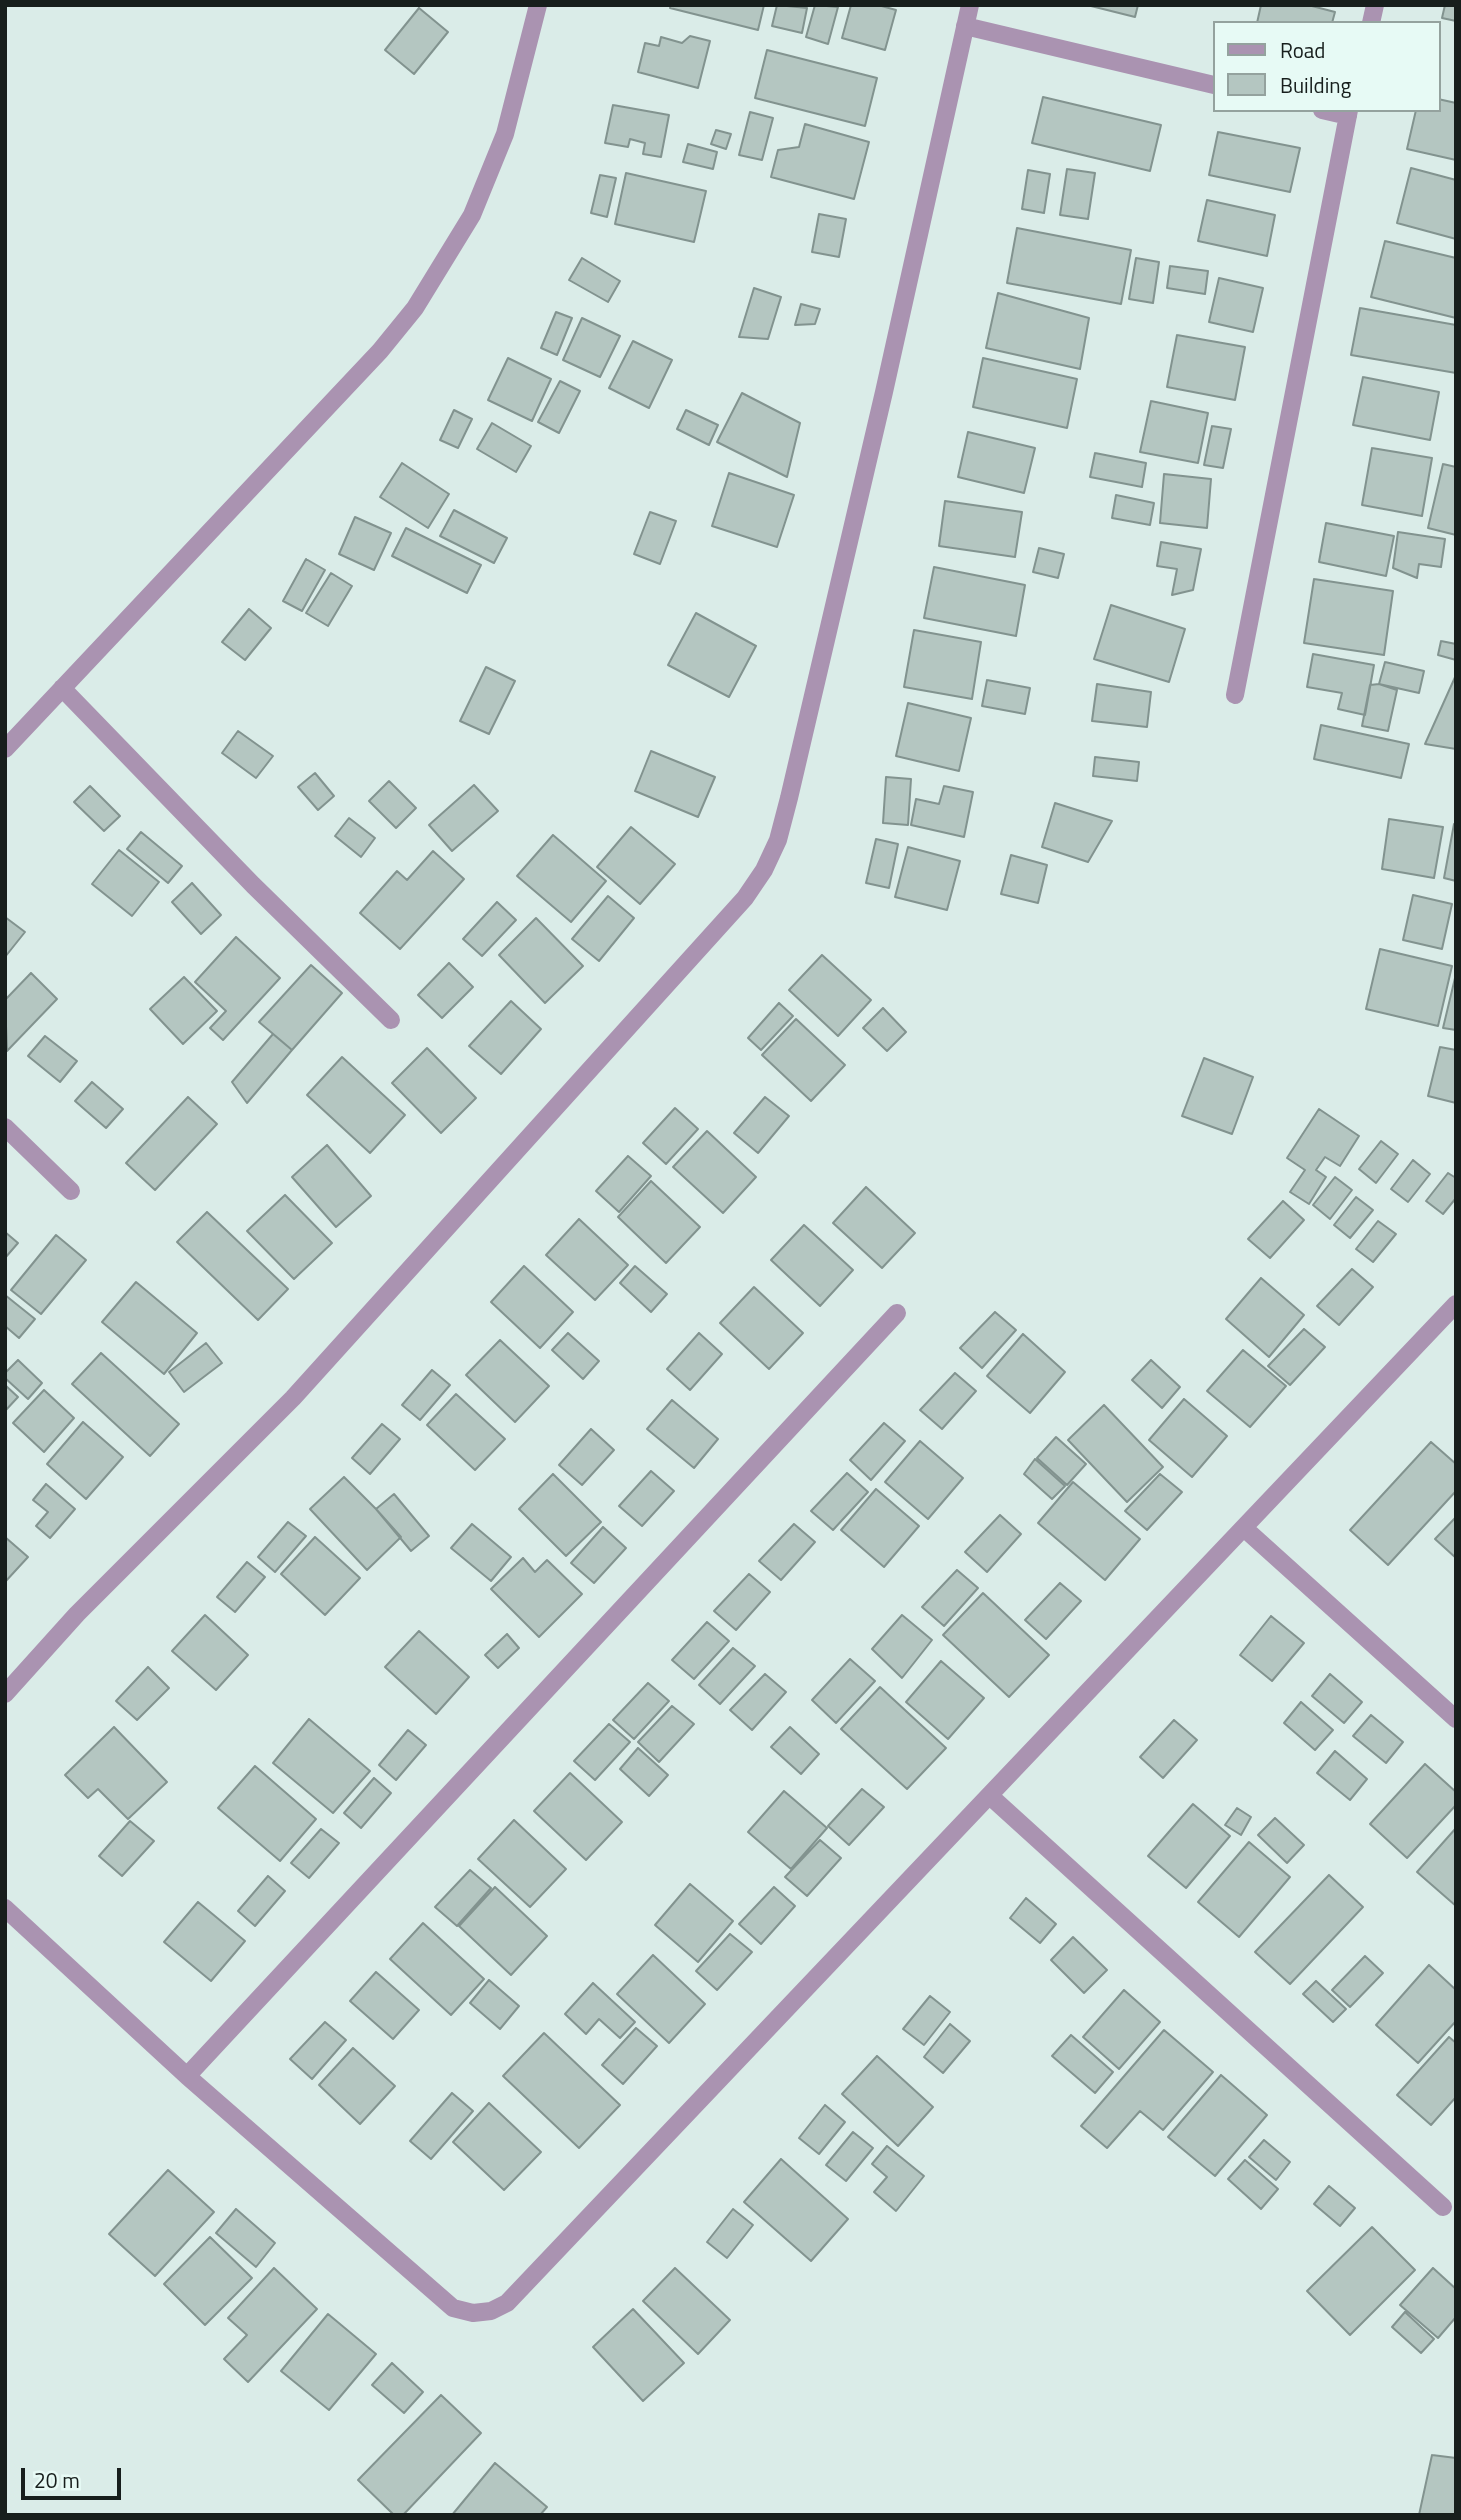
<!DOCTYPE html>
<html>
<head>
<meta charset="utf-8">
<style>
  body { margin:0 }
  #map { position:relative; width:1461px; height:2520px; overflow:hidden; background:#daece8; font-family:"Titillium Web",sans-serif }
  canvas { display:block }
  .frame { position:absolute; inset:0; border:7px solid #171e1c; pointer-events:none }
  .legend { position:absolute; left:1213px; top:21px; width:228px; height:91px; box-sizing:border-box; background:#e7faf5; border:2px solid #94a29e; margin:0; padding:9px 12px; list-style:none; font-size:21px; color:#171e1c }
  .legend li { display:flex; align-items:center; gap:14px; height:35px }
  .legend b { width:35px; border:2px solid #94a29e }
  .scale { position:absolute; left:21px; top:2468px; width:100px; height:32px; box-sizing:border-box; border:4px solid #171e1c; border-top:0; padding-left:9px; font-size:21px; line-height:24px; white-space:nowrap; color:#171e1c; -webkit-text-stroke:5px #e7faf5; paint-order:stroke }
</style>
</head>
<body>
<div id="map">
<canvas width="1461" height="2520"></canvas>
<div class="frame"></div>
<ul class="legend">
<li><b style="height:9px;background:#aa93b1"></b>Road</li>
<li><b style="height:19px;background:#b4c6c1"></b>Building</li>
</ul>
<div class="scale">20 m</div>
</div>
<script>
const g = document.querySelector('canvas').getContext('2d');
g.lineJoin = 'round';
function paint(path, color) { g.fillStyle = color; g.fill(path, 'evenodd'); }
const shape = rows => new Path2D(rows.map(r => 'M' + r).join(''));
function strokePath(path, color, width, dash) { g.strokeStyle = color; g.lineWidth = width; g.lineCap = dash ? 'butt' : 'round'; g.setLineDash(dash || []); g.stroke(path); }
const building = shape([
  [671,5,764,5,758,30,670,8,671,5],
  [777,5,807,8,802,33,772,26,777,5],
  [815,5,838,7,828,44,806,37,815,5],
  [851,5,878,5,896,10,885,50,842,38,851,5],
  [1087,5,1138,5,1135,17,1087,5],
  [1261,5,1308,5,1335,12,1332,23,1257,23,1261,5],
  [1445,5,1456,5,1456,21,1442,18,1445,5],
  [419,8,448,32,414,74,385,50,419,8],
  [690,36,710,41,698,88,638,72,645,43,659,46,661,37,682,43,690,36],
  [767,50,877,78,865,126,755,98,767,50],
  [1043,97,1161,125,1150,171,1032,143,1043,97],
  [1438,99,1456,103,1456,160,1407,149,1416,110,1438,110,1438,99],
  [613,105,669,115,661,157,643,154,645,143,630,139,628,147,605,143,613,105],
  [750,112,773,118,762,160,739,155,750,112],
  [805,124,869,142,854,199,771,177,778,150,799,147,805,124],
  [716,130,731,134,726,149,711,144,716,130],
  [1218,132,1300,148,1290,192,1209,175,1218,132],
  [688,144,717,152,713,169,683,162,688,144],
  [1411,168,1456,180,1456,239,1397,223,1411,168],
  [1067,169,1095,173,1088,219,1060,215,1067,169],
  [1028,170,1050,174,1044,213,1022,209,1028,170],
  [626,173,706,191,694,242,615,224,626,173],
  [600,175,616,178,607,217,591,213,600,175],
  [1207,200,1275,215,1267,256,1198,241,1207,200],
  [819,214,846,219,839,257,812,252,819,214],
  [1017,228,1131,250,1121,304,1007,283,1017,228],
  [1385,241,1456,258,1456,318,1371,297,1385,241],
  [582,258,620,281,608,302,569,280,582,258],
  [1136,258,1159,262,1153,303,1129,299,1136,258],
  [1170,266,1208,271,1205,294,1167,288,1170,266],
  [1219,278,1263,288,1253,332,1209,322,1219,278],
  [754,288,781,297,768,339,739,337,754,288],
  [998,293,1089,318,1080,369,986,348,998,293],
  [801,304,820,309,815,324,795,325,801,304],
  [1360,308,1456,325,1456,373,1351,355,1360,308],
  [556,312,572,318,557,355,541,348,556,312],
  [582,318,620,336,600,377,563,360,582,318],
  [1177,335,1245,347,1235,400,1167,387,1177,335],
  [633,341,672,360,649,408,609,388,633,341],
  [508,358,551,379,532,421,488,400,508,358],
  [983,358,1077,379,1067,428,973,407,983,358],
  [1363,377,1439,392,1430,440,1353,425,1363,377],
  [560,381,580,391,559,433,538,422,560,381],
  [742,393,800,423,787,477,717,442,742,393],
  [1151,401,1208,413,1198,463,1140,452,1151,401],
  [454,410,472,419,458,448,440,440,454,410],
  [686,410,718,425,709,445,677,429,686,410],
  [492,423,531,446,516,472,477,449,492,423],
  [1212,426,1231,429,1223,468,1204,465,1212,426],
  [968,432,1035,448,1024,493,958,477,968,432],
  [1372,448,1432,458,1422,516,1362,505,1372,448],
  [1095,453,1146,463,1142,487,1090,477,1095,453],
  [402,463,449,494,428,528,380,497,402,463],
  [1443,464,1456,467,1456,535,1428,528,1443,464],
  [729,473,794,495,777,547,712,526,729,473],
  [1164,474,1211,479,1207,528,1160,523,1164,474],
  [1116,495,1154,503,1150,525,1112,518,1116,495],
  [945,501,1022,512,1015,557,939,546,945,501],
  [454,510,507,538,494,563,440,536,454,510],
  [650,512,676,521,660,564,634,554,650,512],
  [355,517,391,533,374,570,339,554,355,517],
  [1326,523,1394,536,1386,576,1319,562,1326,523],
  [406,528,481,565,467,593,392,556,406,528],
  [1398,532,1445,539,1441,567,1419,564,1417,578,1393,568,1398,532],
  [1161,542,1201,549,1193,590,1172,595,1177,569,1157,566,1161,542],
  [1039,548,1064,554,1058,578,1033,572,1039,548],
  [306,559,325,570,302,611,283,601,306,559],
  [934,567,1025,585,1016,636,924,618,934,567],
  [331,573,352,586,328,626,306,613,331,573],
  [1314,579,1393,591,1384,655,1304,643,1314,579],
  [1111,605,1185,629,1169,682,1094,659,1111,605],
  [249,609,271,628,245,660,222,642,249,609],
  [696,613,756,646,729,697,668,665,696,613],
  [914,630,981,642,972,699,904,687,914,630],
  [1441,641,1456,644,1456,660,1438,655,1441,641],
  [1313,654,1374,665,1365,715,1338,709,1342,693,1307,687,1313,654],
  [1385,662,1424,671,1419,693,1379,684,1385,662],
  [486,667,515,681,489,734,460,721,486,667],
  [1456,675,1456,749,1425,744,1456,675],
  [987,680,1030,688,1025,714,982,706,987,680],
  [1097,684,1151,692,1147,727,1092,721,1097,684],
  [1379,684,1397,690,1388,731,1362,726,1370,685,1379,684],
  [908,703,971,718,959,771,896,756,908,703],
  [1321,725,1409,744,1401,778,1314,759,1321,725],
  [238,731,273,756,256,778,222,753,238,731],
  [651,751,715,777,698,817,635,791,651,751],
  [1095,757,1139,762,1137,781,1093,776,1095,757],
  [315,773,334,796,318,810,298,787,315,773],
  [886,777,911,779,908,825,883,823,886,777],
  [389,781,416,808,396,828,369,801,389,781],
  [474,785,498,811,452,851,429,825,474,785],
  [90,786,120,816,104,831,74,802,90,786],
  [944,786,973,792,964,837,911,825,916,799,939,804,944,786],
  [1055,803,1112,821,1088,862,1042,847,1055,803],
  [349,818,375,838,361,857,335,836,349,818],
  [1389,819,1443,827,1434,878,1382,869,1389,819],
  [1454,824,1456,824,1456,881,1444,878,1454,824],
  [631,827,675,864,640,904,597,867,631,827],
  [141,832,182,866,168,883,127,849,141,832],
  [553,835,606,881,571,922,517,876,553,835],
  [876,839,898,844,889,888,866,883,876,839],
  [908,847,960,861,947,910,895,897,908,847],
  [119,850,159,882,132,916,92,884,119,850],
  [433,851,464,879,400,949,360,913,397,871,407,880,433,851],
  [1011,855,1047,865,1038,903,1001,894,1011,855],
  [192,883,221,915,201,934,172,902,192,883],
  [1413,895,1452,904,1442,949,1403,940,1413,895],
  [608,896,634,918,599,961,572,939,608,896],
  [497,902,516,920,482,956,463,939,497,902],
  [5,917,25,932,5,957,5,917],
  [536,918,583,966,545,1003,499,955,536,918],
  [236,937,280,978,223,1040,210,1028,226,1011,195,982,236,937],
  [1380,949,1452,966,1438,1026,1366,1009,1380,949],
  [822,955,871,1000,838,1036,789,990,822,955],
  [449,963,473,987,442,1018,418,995,449,963],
  [311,965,342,993,292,1050,259,1022,311,965],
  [31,973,57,999,7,1051,5,1000,31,973],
  [184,977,217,1011,183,1044,150,1009,184,977],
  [1455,978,1456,978,1456,1030,1443,1028,1455,978],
  [511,1001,541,1029,501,1074,469,1046,511,1001],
  [779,1003,793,1016,761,1050,748,1038,779,1003],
  [883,1008,906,1032,887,1051,863,1028,883,1008],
  [796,1019,845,1065,811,1101,762,1055,796,1019],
  [273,1034,292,1050,247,1103,232,1082,273,1034],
  [45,1036,77,1061,60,1082,28,1056,45,1036],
  [1440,1047,1456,1050,1456,1103,1428,1096,1440,1047],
  [427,1048,476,1098,441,1133,392,1083,427,1048],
  [342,1057,405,1115,370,1153,307,1095,342,1057],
  [1204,1058,1253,1077,1232,1134,1182,1116,1204,1058],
  [92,1082,123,1109,106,1128,75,1101,92,1082],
  [188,1097,217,1124,155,1190,126,1163,188,1097],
  [765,1097,789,1116,758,1153,734,1133,765,1097],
  [675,1108,698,1129,666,1164,643,1143,675,1108],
  [1319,1109,1359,1136,1340,1166,1325,1157,1316,1170,1326,1177,1309,1204,1290,1192,1305,1170,1287,1158,1319,1109],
  [707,1131,756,1177,723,1213,673,1167,707,1131],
  [1381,1141,1398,1154,1376,1183,1359,1169,1381,1141],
  [327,1145,371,1196,336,1227,292,1177,327,1145],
  [628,1156,651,1176,619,1212,596,1191,628,1156],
  [1413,1160,1430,1174,1408,1202,1391,1189,1413,1160],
  [1448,1173,1456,1178,1456,1198,1443,1214,1426,1201,1448,1173],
  [1335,1177,1352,1190,1330,1219,1313,1205,1335,1177],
  [651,1181,700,1227,666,1263,618,1217,651,1181],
  [866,1187,915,1233,882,1268,833,1223,866,1187],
  [285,1195,332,1243,294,1279,247,1231,285,1195],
  [1356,1197,1373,1210,1350,1238,1334,1225,1356,1197],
  [1283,1201,1304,1220,1270,1258,1248,1239,1283,1201],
  [207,1212,288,1289,258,1320,177,1242,207,1212],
  [579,1219,628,1265,595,1300,546,1255,579,1219],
  [1378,1221,1396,1234,1373,1262,1356,1249,1378,1221],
  [804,1225,853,1270,820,1306,771,1260,804,1225],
  [5,1232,18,1243,5,1258,5,1232],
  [56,1235,86,1260,41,1314,11,1290,56,1235],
  [524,1266,573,1312,540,1348,491,1302,524,1266],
  [635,1266,667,1294,651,1312,620,1283,635,1266],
  [1352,1269,1373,1287,1339,1325,1317,1306,1352,1269],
  [1261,1278,1304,1315,1269,1357,1226,1319,1261,1278],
  [136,1282,197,1333,164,1374,102,1322,136,1282],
  [754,1287,803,1333,769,1369,720,1323,754,1287],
  [5,1295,35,1319,19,1338,5,1326,5,1295],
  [995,1312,1016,1330,982,1368,960,1348,995,1312],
  [1304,1329,1325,1347,1290,1385,1268,1366,1304,1329],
  [568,1333,599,1361,583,1379,552,1350,568,1333],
  [699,1333,722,1354,690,1390,667,1369,699,1333],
  [1023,1334,1065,1372,1030,1413,987,1376,1023,1334],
  [500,1340,549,1386,515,1422,466,1375,500,1340],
  [206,1343,222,1363,184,1392,169,1372,206,1343],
  [1243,1350,1286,1386,1250,1427,1207,1391,1243,1350],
  [101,1353,179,1424,150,1456,72,1384,101,1353],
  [18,1360,42,1383,28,1399,5,1378,5,1373,18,1360],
  [1151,1360,1180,1387,1162,1408,1132,1380,1151,1360],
  [432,1370,450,1385,420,1420,402,1405,432,1370],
  [955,1373,976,1391,942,1429,920,1410,955,1373],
  [5,1385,18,1397,5,1411,5,1385],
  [44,1390,74,1418,44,1452,13,1423,44,1390],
  [456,1394,505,1439,475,1470,427,1425,456,1394],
  [1184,1399,1227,1436,1192,1477,1149,1440,1184,1399],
  [672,1400,718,1439,694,1468,647,1429,672,1400],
  [1104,1405,1163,1467,1127,1502,1068,1440,1104,1405],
  [83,1422,123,1457,86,1499,47,1464,83,1422],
  [884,1423,905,1441,871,1480,850,1460,884,1423],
  [382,1424,400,1439,370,1474,352,1458,382,1424],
  [591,1429,614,1450,582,1485,559,1465,591,1429],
  [1056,1437,1086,1464,1067,1485,1037,1458,1056,1437],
  [920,1441,963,1478,928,1519,885,1482,920,1441],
  [1431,1442,1456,1464,1456,1491,1388,1565,1350,1530,1431,1442],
  [1035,1459,1065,1486,1052,1499,1024,1474,1035,1459],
  [651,1471,674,1491,642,1526,619,1506,651,1471],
  [847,1473,868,1492,833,1530,811,1511,847,1473],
  [553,1474,601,1522,566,1556,519,1509,553,1474],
  [1160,1474,1182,1492,1147,1530,1125,1511,1160,1474],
  [344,1477,376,1509,401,1537,367,1570,310,1509,344,1477],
  [1073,1482,1140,1539,1105,1580,1038,1523,1073,1482],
  [46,1484,75,1509,50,1538,36,1526,48,1512,33,1500,46,1484],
  [876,1489,919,1526,884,1567,841,1530,876,1489],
  [394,1494,429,1536,411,1551,376,1509,394,1494],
  [1000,1515,1021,1534,987,1572,965,1552,1000,1515],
  [1456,1517,1456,1558,1435,1539,1456,1517],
  [288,1522,306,1536,275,1572,258,1557,288,1522],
  [472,1524,511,1557,491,1581,451,1548,472,1524],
  [794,1524,815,1542,781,1580,759,1561,794,1524],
  [603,1527,626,1548,594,1583,571,1563,603,1527],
  [5,1537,28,1557,5,1582,5,1537],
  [315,1537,360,1578,325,1615,281,1574,315,1537],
  [523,1558,535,1572,547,1560,582,1594,539,1637,491,1589,523,1558],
  [247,1562,265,1577,235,1612,217,1597,247,1562],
  [957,1570,978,1588,944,1626,922,1607,957,1570],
  [749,1574,770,1592,736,1630,714,1611,749,1574],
  [1060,1583,1081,1601,1046,1639,1025,1620,1060,1583],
  [983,1593,1049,1655,1009,1697,943,1635,983,1593],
  [205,1615,248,1655,216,1690,172,1651,205,1615],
  [902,1615,932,1640,902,1678,872,1649,902,1615],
  [1271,1616,1304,1643,1272,1681,1240,1655,1271,1616],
  [707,1622,729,1641,694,1679,672,1660,707,1622],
  [419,1631,469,1677,436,1714,385,1667,419,1631],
  [507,1634,519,1648,498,1668,485,1655,507,1634],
  [733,1648,755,1666,720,1704,699,1685,733,1648],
  [850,1659,875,1681,836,1723,812,1700,850,1659],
  [941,1661,984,1698,948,1739,906,1702,941,1661],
  [148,1667,169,1688,137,1720,116,1701,148,1667],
  [765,1674,786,1692,752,1730,730,1710,765,1674],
  [1330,1674,1362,1702,1344,1723,1312,1696,1330,1674],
  [648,1683,669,1701,634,1739,613,1720,648,1683],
  [880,1687,946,1748,907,1789,841,1729,880,1687],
  [1301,1702,1333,1730,1315,1750,1284,1723,1301,1702],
  [672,1706,694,1724,659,1762,638,1742,672,1706],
  [1371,1715,1403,1742,1386,1763,1353,1736,1371,1715],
  [309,1719,370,1771,333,1813,273,1763,309,1719],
  [1174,1720,1197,1740,1163,1778,1140,1757,1174,1720],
  [609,1724,630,1742,595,1780,574,1761,609,1724],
  [114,1727,167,1782,128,1819,98,1789,88,1798,65,1775,114,1727],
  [790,1727,819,1754,801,1774,771,1747,790,1727],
  [408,1730,426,1745,396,1780,379,1765,408,1730],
  [638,1748,668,1775,649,1796,620,1769,638,1748],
  [1335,1751,1367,1779,1350,1800,1317,1773,1335,1751],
  [1425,1764,1456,1792,1456,1805,1407,1858,1370,1824,1425,1764],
  [255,1766,316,1819,280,1861,218,1808,255,1766],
  [570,1773,622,1822,586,1860,534,1811,570,1773],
  [374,1778,391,1793,361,1828,344,1813,374,1778],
  [862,1789,884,1807,849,1845,828,1826,862,1789],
  [784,1791,827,1828,791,1869,748,1832,784,1791],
  [1193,1804,1230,1836,1186,1888,1148,1856,1193,1804],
  [1237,1808,1251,1817,1241,1835,1225,1825,1237,1808],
  [1275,1818,1304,1845,1287,1863,1258,1835,1275,1818],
  [514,1820,566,1869,530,1907,478,1859,514,1820],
  [130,1821,154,1841,122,1876,99,1856,130,1821],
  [1456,1828,1456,1906,1417,1872,1456,1828],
  [321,1829,339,1843,309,1878,291,1863,321,1829],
  [820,1840,841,1858,807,1896,785,1877,820,1840],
  [1249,1842,1290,1877,1239,1937,1198,1902,1249,1842],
  [470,1870,491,1888,457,1926,435,1907,470,1870],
  [1329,1875,1363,1907,1290,1984,1255,1952,1329,1875],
  [268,1876,285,1891,255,1926,238,1911,268,1876],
  [690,1884,733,1921,698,1962,655,1925,690,1884],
  [495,1887,547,1936,511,1975,459,1926,495,1887],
  [774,1887,795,1906,761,1944,739,1924,774,1887],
  [1026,1898,1056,1924,1040,1943,1010,1918,1026,1898],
  [198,1902,245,1941,211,1981,164,1942,198,1902],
  [423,1923,484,1979,451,2015,390,1959,423,1923],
  [730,1934,752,1952,717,1990,696,1971,730,1934],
  [1073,1937,1107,1970,1084,1993,1051,1960,1073,1937],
  [653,1955,705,2004,669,2043,617,1994,653,1955],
  [1365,1956,1383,1973,1350,2007,1332,1990,1365,1956],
  [1429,1965,1456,1990,1456,2021,1418,2063,1376,2025,1429,1965],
  [376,1972,419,2010,393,2039,350,2001,376,1972],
  [489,1980,519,2006,500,2029,470,2003,489,1980],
  [1316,1981,1346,2009,1333,2022,1303,1994,1316,1981],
  [593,1983,635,2022,620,2038,599,2019,586,2034,565,2014,593,1983],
  [1124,1990,1160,2022,1119,2069,1083,2037,1124,1990],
  [930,1996,950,2012,924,2045,903,2029,930,1996],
  [325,2022,346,2040,312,2079,290,2059,325,2022],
  [950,2024,970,2041,943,2073,924,2057,950,2024],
  [636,2028,657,2046,623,2084,602,2065,636,2028],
  [1164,2030,1213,2072,1163,2130,1140,2111,1107,2148,1081,2126,1164,2030],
  [544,2033,620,2105,579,2148,503,2076,544,2033],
  [1071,2035,1113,2072,1095,2093,1052,2056,1071,2035],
  [1449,2037,1456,2043,1456,2097,1431,2125,1397,2095,1449,2037],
  [353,2048,395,2086,360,2124,319,2085,353,2048],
  [877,2056,933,2107,898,2146,842,2094,877,2056],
  [1221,2075,1267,2115,1215,2176,1168,2137,1221,2075],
  [452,2093,473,2111,431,2159,410,2141,452,2093],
  [489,2103,541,2152,504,2190,453,2142,489,2103],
  [825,2105,845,2122,819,2154,799,2138,825,2105],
  [853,2132,873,2148,846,2181,826,2165,853,2132],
  [1264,2140,1290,2162,1276,2180,1249,2157,1264,2140],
  [887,2146,924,2176,896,2211,874,2192,887,2177,872,2164,887,2146],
  [781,2159,848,2219,811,2261,744,2202,781,2159],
  [1245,2160,1278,2189,1261,2209,1228,2179,1245,2160],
  [168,2170,214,2212,155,2276,109,2234,168,2170],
  [1329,2186,1355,2208,1340,2226,1314,2204,1329,2186],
  [236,2209,275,2243,256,2267,216,2233,236,2209],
  [733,2209,753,2225,727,2258,707,2242,733,2209],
  [1372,2227,1415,2270,1350,2335,1307,2291,1372,2227],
  [210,2237,252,2278,205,2325,164,2284,210,2237],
  [274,2268,317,2309,248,2382,224,2359,247,2335,228,2318,274,2268],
  [675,2268,730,2320,698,2354,643,2301,675,2268],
  [1433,2268,1456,2289,1456,2317,1438,2338,1400,2305,1433,2268],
  [633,2309,684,2363,643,2401,593,2347,633,2309],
  [1405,2312,1434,2339,1421,2353,1392,2327,1405,2312],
  [328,2314,376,2354,329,2410,281,2371,328,2314],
  [392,2363,423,2392,404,2413,372,2385,392,2363],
  [441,2395,481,2433,403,2515,394,2515,358,2480,441,2395],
  [1432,2455,1456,2458,1456,2515,1419,2515,1432,2455],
  [495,2463,547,2507,540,2515,452,2515,495,2463]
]);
paint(building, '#b4c6c1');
strokePath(building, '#82938f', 2);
strokePath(shape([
  [1371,23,1375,5],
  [965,26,1214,85],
  [1322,110,1348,116],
  [62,688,253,885,391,1020],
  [1235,695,1349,110],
  [5,749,380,351,415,308,472,215,505,134,538,5],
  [5,1127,71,1191],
  [1244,1528,1456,1719],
  [5,1694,77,1614,293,1398,745,898,764,870,778,840,789,798,884,392,970,5],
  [990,1796,1443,2207],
  [5,1908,187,2076,453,2308,473,2313,491,2311,507,2303,1456,1304],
  [187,2076,897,1313]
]), '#aa93b1', 18);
</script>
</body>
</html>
